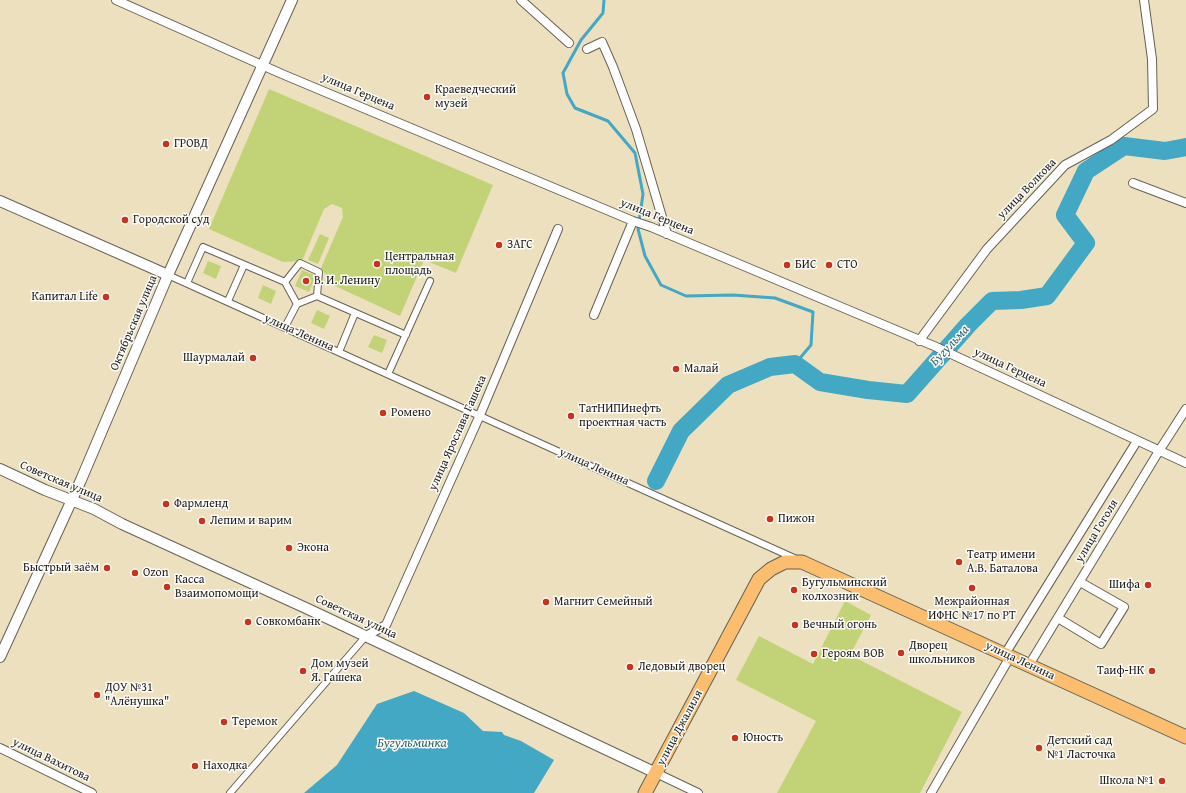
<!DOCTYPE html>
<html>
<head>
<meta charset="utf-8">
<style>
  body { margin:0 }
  canvas { display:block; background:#ede0bf }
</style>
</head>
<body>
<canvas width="1186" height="793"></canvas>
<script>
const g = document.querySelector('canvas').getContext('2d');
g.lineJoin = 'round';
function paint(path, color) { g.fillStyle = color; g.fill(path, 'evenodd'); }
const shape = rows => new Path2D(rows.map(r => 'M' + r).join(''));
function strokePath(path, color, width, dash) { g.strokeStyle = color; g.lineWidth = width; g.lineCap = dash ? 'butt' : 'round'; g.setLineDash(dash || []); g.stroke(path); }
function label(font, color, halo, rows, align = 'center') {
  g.font = font + ' "Gentium Book Plus",serif'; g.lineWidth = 3; g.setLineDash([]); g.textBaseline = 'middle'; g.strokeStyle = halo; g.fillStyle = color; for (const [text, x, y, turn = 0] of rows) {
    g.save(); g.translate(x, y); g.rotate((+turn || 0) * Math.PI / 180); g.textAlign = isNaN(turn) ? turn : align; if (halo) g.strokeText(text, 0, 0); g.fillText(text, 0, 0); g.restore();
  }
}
paint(shape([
  [269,89,493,185,456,273,424,260,400,316,333,285,321,268,343,217,342,208,332,204,324,209,302,261,283,262,209,229],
  [320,234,329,238,318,264,308,260],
  [208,261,221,266,216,279,203,273],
  [302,270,316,276,309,292,295,286],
  [263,285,276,291,271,304,258,298],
  [317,310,330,316,324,329,311,323],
  [374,335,387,340,382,353,368,347],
  [845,601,871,615,850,655,962,712,920,793,777,793,816,721,736,680,759,636,813,664]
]), '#c1d376');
paint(shape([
  [414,691,464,713,483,731,502,732,504,735,521,741,554,760,534,793,304,793,337,765,377,704]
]), '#43a8c3');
strokePath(shape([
  [604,0,603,13,581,40,563,73,567,94,575,108,608,121,635,153,643,194,638,229,645,256,661,285,686,296,733,295,775,298,813,312,811,345,795,364]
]), '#43a8c3', 3);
strokePath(shape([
  [656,481,681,431,728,385,770,367,795,364,820,382,868,390,907,394,968,325,992,301,1021,300,1047,296,1086,243,1065,215,1086,171,1124,146,1165,151,1186,147]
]), '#43a8c3', 18);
const pedestrian = shape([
  [168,275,794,558],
  [285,282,300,263,319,272,317,296],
  [187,283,203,247,285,282,297,304,317,296,406,335],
  [228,301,244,265],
  [285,327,297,304],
  [339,352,355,313],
  [388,374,430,281],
  [230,793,366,636]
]);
const minor = shape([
  [116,0,282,74,633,221,651,227,934,346,1186,463],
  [521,0,569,43],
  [587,49,602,42,613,67,636,129,667,234],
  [1133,183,1186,203],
  [594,315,633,221],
  [919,341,987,249,1065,165,1111,140,1153,109,1152,59,1144,0],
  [1058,618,1101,644,1124,607,1080,582],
  [366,636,386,625,480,415,558,229],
  [1005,654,1137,441],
  [1029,665,1159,451,1186,409],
  [0,748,92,793],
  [656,773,698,793],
  [931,793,1010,657]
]);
const tertiary = shape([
  [0,201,168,275],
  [0,469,45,490,94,509,122,524,308,609,656,773],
  [0,657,81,480,168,275,292,0]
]);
const primary = shape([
  [645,793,759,579,771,569,785,562,802,562,1186,737]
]);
strokePath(pedestrian, '#656155', 8);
strokePath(minor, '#656155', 10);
strokePath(tertiary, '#656155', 12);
strokePath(primary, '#656155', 15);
strokePath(pedestrian, '#fff', 6);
strokePath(minor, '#fff', 8);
strokePath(tertiary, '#fff', 10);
strokePath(primary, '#fabe6e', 13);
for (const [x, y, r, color] of [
  [427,97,4,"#c8321e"],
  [166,144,4,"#c8321e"],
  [125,220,4,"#c8321e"],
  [499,245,4,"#c8321e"],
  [377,264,4,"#c8321e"],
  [787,265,4,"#c8321e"],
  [829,265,4,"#c8321e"],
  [306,281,4,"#c8321e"],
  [106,297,4,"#c8321e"],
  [253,358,4,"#c8321e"],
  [676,369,4,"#c8321e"],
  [383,413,4,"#c8321e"],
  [571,416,4,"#c8321e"],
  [166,504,4,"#c8321e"],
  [770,519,4,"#c8321e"],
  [202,521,4,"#c8321e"],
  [289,548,4,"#c8321e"],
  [959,562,4,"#c8321e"],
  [107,568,4,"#c8321e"],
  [135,573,4,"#c8321e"],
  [1148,585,4,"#c8321e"],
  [167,587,4,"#c8321e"],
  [972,588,4,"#c8321e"],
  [794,590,4,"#c8321e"],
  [546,602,4,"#c8321e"],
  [248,622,4,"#c8321e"],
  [795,625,4,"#c8321e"],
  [901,653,4,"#c8321e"],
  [814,654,4,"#c8321e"],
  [630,667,4,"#c8321e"],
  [303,671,4,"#c8321e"],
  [1152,671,4,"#c8321e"],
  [97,695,4,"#c8321e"],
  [224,722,4,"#c8321e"],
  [735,738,4,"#c8321e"],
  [1039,748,4,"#c8321e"],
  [195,766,4,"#c8321e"],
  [1162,781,4,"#c8321e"]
]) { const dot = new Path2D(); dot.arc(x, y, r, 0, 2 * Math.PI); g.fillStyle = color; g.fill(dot); strokePath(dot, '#fdfcf7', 1.5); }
label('12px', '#1c1c1c', '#fdfcf7', [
  ["Краеведческий",435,90],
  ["музей",435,104],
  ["ГРОВД",174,144],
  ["Городской суд",133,220],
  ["ЗАГС",507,245],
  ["Центральная",385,257],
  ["площадь",385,271],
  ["БИС",795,265],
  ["СТО",837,265],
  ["В. И. Ленину",314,281],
  ["Капитал Life",98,297,"right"],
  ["Шаурмалай",245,358,"right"],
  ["Малай",684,369],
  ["ТатНИПИнефть",579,409],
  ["проектная часть",579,423],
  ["Ромено",391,413],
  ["Фармленд",174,504],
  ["Пижон",778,519],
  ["Лепим и варим",210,521],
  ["Экона",297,548],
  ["Театр имени",967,555],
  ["А.В. Баталова",967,569],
  ["Быстрый заём",99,568,"right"],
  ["Ozon",143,573],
  ["Касса",175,580],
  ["Взаимопомощи",175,594],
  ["Бугульминский",802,583],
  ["колхозник",802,597],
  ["Шифа",1140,585,"right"],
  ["Магнит Семейный",554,602],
  ["Межрайонная",972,602,"center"],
  ["ИФНС №17 по РТ",972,616,"center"],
  ["Совкомбанк",256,622],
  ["Вечный огонь",803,625],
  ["Дворец",909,646],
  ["школьников",909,660],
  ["Героям ВОВ",822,654],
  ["Дом музей",311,664],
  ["Я. Гашека",311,678],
  ["Ледовый дворец",638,667],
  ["Таиф-НК",1144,671,"right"],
  ["ДОУ №31",105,688],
  ["\"Алёнушка\"",105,702],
  ["Теремок",232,722],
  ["Юность",743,738],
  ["Детский сад",1047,741],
  ["№1 Ласточка",1047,755],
  ["Находка",203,766],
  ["Школа №1",1154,781,"right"]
], 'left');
label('12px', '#1c1c1c', '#fdfcf7', [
  ["улица Герцена",358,92,23],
  ["улица Волкова",1027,189,-46],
  ["улица Герцена",657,217,22],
  ["Октябрьская улица",134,323,-67],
  ["улица Ленина",299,333,24],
  ["улица Герцена",1010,368,25],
  ["улица Ярослава Гашека",458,433,-66],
  ["улица Ленина",594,467,24],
  ["Советская улица",61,482,23],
  ["улица Гоголя",1097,531,-59],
  ["Советская улица",356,617,25],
  ["улица Ленина",1020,661,25],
  ["улица Джалиля",680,728,-62],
  ["улица Вахитова",51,760,26]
]);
label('italic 13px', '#306270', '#fdfcf7', [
  ["Бугульма",950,346,-47],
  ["Бугульминка",412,744]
]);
</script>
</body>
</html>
